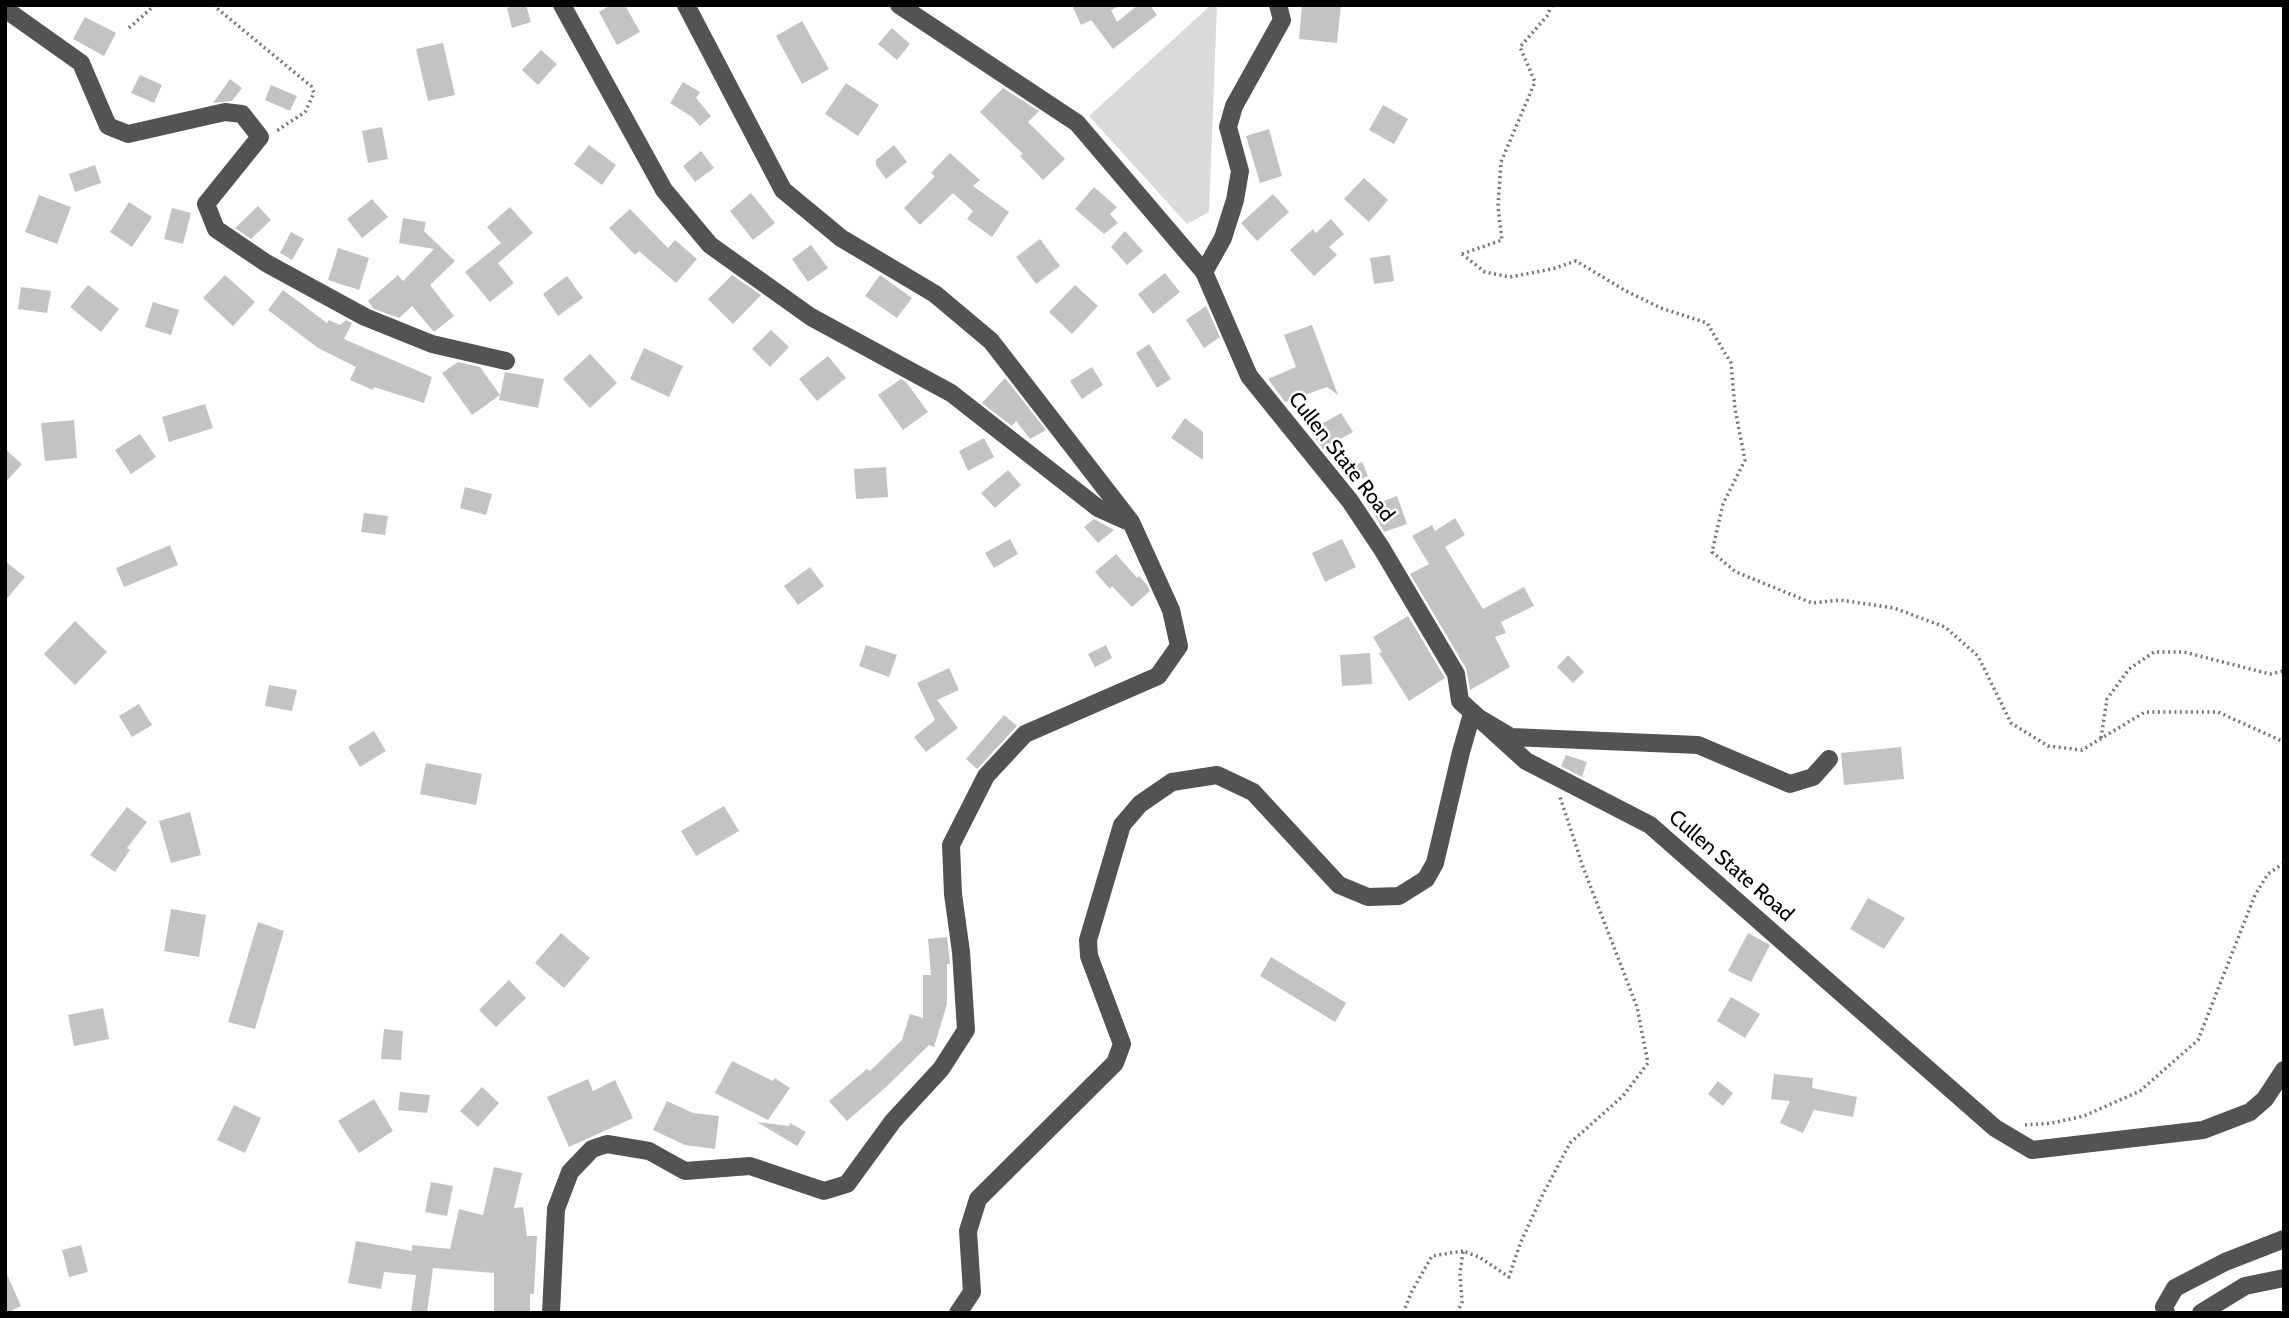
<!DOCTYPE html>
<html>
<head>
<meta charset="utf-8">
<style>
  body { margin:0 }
  #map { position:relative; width:2289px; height:1318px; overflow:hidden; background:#fff; font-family:Cabin,sans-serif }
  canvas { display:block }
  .frame { position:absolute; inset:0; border:7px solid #000; pointer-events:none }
</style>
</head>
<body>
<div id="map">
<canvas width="2289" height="1318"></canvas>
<div class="frame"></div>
</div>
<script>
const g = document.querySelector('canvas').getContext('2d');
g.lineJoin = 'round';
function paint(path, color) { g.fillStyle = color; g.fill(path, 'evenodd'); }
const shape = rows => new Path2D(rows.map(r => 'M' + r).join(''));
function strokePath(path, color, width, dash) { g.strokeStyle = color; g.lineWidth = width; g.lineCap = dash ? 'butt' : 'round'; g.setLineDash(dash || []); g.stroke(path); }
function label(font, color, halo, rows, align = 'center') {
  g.font = font + ' Cabin,sans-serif'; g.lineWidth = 5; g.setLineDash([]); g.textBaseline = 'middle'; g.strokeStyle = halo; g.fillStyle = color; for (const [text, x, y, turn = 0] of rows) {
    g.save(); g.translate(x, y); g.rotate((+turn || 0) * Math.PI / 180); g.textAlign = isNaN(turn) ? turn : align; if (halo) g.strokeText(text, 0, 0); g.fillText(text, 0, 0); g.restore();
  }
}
paint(shape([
  [1211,5,1217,5,1209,212,1187,224,1089,116]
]), '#dadada');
paint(shape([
  [519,5,526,5,531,22,512,28,507,8],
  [611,5,625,5,640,32,617,45,599,12],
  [1072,5,1121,5,1111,10,1117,22,1138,5,1150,5,1157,15,1113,49,1091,20,1081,25],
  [1302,5,1341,5,1337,43,1299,39],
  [85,17,116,33,104,56,73,39],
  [802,21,829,69,802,84,776,36],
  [892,28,910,44,897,60,878,44],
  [443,43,455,95,428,101,416,49],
  [541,50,557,64,538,85,522,70],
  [140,75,162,85,154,103,131,93],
  [230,79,242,88,232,101,213,103],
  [683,82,700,92,696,98,711,116,700,126,692,117,670,103],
  [846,83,879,105,858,136,825,114],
  [271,85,297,96,290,111,265,100],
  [1003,88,1039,111,1028,122,1065,159,1043,180,1020,156,1023,154,980,112],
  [1383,105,1408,119,1394,144,1369,130],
  [382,127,388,159,368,163,362,131],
  [1269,129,1282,176,1260,183,1246,136],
  [589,145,616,165,602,185,574,164],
  [894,145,907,162,886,179,876,165,876,160],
  [701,151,714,168,695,182,683,166],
  [950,153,980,180,973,186,1009,212,992,237,967,219,973,211,953,193,920,225,904,208,935,176,931,173],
  [95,165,101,183,75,192,69,174],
  [1364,178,1388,200,1369,222,1344,199],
  [1094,187,1117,207,1110,214,1118,223,1104,234,1075,209],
  [751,193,775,223,753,240,730,211],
  [1273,194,1289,212,1257,241,1241,223],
  [39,195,71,207,57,244,25,232],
  [372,199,388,217,362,238,347,219],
  [129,202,152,217,132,247,110,232],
  [258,206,271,220,251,239,235,228],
  [510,207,533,233,498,263,514,283,490,302,465,272,501,243,487,227],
  [172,208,191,213,183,244,164,239],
  [630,209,668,248,675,240,697,259,676,283,639,251,635,255,609,228],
  [403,218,426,222,424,231,455,261,430,285,454,316,434,332,412,306,399,318,374,309,368,301,398,275,403,281,434,249,399,243],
  [1331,219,1344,234,1329,247,1337,255,1314,276,1290,250,1313,229,1316,233],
  [1125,231,1143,251,1127,265,1111,247],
  [291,232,304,239,292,260,280,253],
  [1040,239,1060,266,1036,284,1016,257],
  [811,245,828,268,808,282,792,259],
  [338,248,369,258,359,290,328,280],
  [1390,255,1394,281,1374,284,1370,258],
  [1165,273,1180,292,1153,314,1138,294],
  [225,275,255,302,233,326,203,298],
  [732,275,761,295,733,324,708,299],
  [880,275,912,298,897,318,865,296],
  [567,276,583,298,558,316,543,294],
  [88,285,119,309,101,332,70,307],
  [1075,285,1098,306,1072,334,1049,312],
  [21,287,51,291,47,313,18,309],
  [283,290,327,323,329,320,340,325,346,320,352,323,344,339,432,377,424,403,374,387,373,390,350,380,356,367,318,348,268,310],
  [153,302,179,310,171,335,145,327],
  [1206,306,1220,337,1204,348,1186,320],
  [1312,325,1338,395,1327,387,1285,402,1268,379,1296,367,1284,335],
  [771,330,789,347,770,367,752,349],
  [1149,344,1171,379,1157,388,1136,353],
  [644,348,683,366,669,397,630,379],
  [590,354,617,383,590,408,563,379],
  [828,356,846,378,817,401,799,379],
  [458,362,480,367,500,395,472,415,442,373],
  [1092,367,1103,385,1082,399,1070,381],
  [505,372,544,379,538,408,499,400],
  [1005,378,1046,430,1030,439,1016,421,1012,426,982,403],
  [901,379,906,382,928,412,903,430,878,395],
  [205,404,213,428,169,442,162,417],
  [1341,413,1353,432,1323,449,1310,431],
  [1185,418,1203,432,1203,460,1171,438],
  [74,420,77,458,45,461,41,423],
  [140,434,156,457,131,474,115,450],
  [984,438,994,457,968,471,959,451],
  [5,449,22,464,5,483],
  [1362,462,1368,476,1351,483,1345,470],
  [886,467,888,497,856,499,854,469],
  [1008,470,1021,485,995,508,981,493],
  [465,487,492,494,486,515,460,508],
  [1397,496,1407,524,1384,532,1370,506],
  [364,513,388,516,385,535,361,532],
  [1455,518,1465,535,1445,547,1483,609,1524,587,1534,606,1501,622,1506,633,1495,637,1510,667,1470,690,1466,668,1410,574,1429,564,1412,536,1432,525,1435,531],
  [1094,519,1114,530,1098,543,1084,527],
  [1010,539,1018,554,994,568,985,553],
  [1342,539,1356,567,1325,582,1312,553],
  [170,545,178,565,124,587,116,568],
  [1116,554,1137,578,1139,576,1147,585,1150,591,1132,607,1112,586,1110,589,1095,572],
  [5,561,25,577,5,601],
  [810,567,824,586,798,605,784,586],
  [1408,616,1445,678,1409,701,1379,653,1382,652,1373,637],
  [75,621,107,652,75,685,44,654],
  [866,645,897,655,889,677,859,666],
  [1106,645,1112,658,1095,667,1088,654],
  [1370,653,1372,684,1342,686,1340,655],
  [1568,655,1584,672,1573,683,1557,667],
  [949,668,959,690,937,700,958,728,926,752,914,737,935,720,917,683],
  [269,685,297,690,292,711,265,706],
  [139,704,152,725,132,737,119,716],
  [1004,715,1017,726,977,769,966,759],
  [374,731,386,751,360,767,348,747],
  [1901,747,1904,779,1844,785,1841,753],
  [1566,755,1587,762,1582,777,1561,766],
  [426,763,482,774,476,805,420,794],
  [724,806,739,831,696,856,681,831],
  [127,807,147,822,127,848,130,850,115,872,90,855],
  [190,812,201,855,171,863,159,821],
  [1868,898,1905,918,1884,949,1850,929],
  [171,909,206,915,199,957,164,951],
  [258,922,284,931,255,1029,228,1022],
  [561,933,590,958,564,988,535,963],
  [1748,933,1770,945,1751,982,1728,971],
  [947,937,950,964,947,964,947,1004,934,1047,929,1045,885,1088,847,1121,829,1101,867,1069,870,1071,902,1040,910,1014,923,1018,923,975,931,975,928,939],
  [1271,957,1346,1003,1335,1022,1260,976],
  [509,980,526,998,496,1027,479,1010],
  [1731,997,1760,1014,1745,1038,1717,1021],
  [103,1008,109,1039,74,1046,68,1015],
  [384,1029,403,1031,401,1060,381,1059],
  [732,1061,773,1081,775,1078,790,1088,768,1120,715,1093],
  [1774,1074,1813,1078,1812,1088,1857,1097,1853,1117,1814,1110,1803,1133,1780,1123,1790,1101,1771,1099],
  [588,1079,593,1091,615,1080,633,1118,569,1147,547,1097],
  [1718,1081,1733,1093,1723,1106,1708,1094],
  [482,1087,499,1103,478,1127,460,1111],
  [400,1092,430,1095,427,1113,398,1110],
  [374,1099,393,1131,359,1153,338,1121],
  [667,1101,693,1113,719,1116,715,1149,685,1145,653,1130],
  [234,1105,261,1118,245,1153,217,1140],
  [757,1122,789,1126,790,1123,806,1132,797,1146],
  [494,1167,522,1173,514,1208,523,1207,527,1236,537,1236,534,1294,530,1294,530,1313,494,1313,494,1273,433,1268,427,1313,411,1313,416,1275,384,1272,381,1289,348,1283,356,1241,412,1251,412,1245,450,1249,459,1209,483,1215],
  [431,1182,453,1186,447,1216,425,1212],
  [81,1245,88,1272,69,1277,62,1250],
  [5,1270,21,1306,7,1313,5,1313]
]), '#c3c3c3');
strokePath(shape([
  [213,5,311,86,314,93,305,112,275,132],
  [129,28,155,5],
  [1462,254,1485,272,1510,277,1552,269,1576,261,1626,291,1661,308,1707,323,1731,363,1735,409,1745,460,1723,504,1712,552,1736,572,1812,603,1840,600,1894,608,1945,627,1978,656,2011,723,2048,746,2082,750,2145,712,2218,712,2284,742],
  [1462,254,1502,240,1498,207,1501,162,1535,82,1520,47,1547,16,1552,5],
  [2101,738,2107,699,2129,669,2154,652,2184,652,2270,674,2284,671],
  [2025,1125,2052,1123,2084,1116,2140,1091,2198,1040,2255,895,2268,874,2284,863],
  [1403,1313,1412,1291,1432,1256,1463,1251],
  [1457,1313,1462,1302,1460,1274,1463,1251,1479,1257,1509,1277,1520,1244,1541,1198,1570,1143,1623,1096,1648,1063,1637,1007,1583,867,1560,797]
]), '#757575', 3.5, [2, 3.5]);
strokePath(shape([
  [562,5,664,190,710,245,811,317,951,393,1098,508,1127,521],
  [899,5,1077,123,1204,272],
  [1278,5,1282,20,1234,106,1228,127,1240,171,1235,200,1223,238,1204,272,1249,376,1350,501,1382,549,1456,674,1460,701,1526,761,1650,825,1995,1128,2032,1150,2203,1130,2250,1112,2265,1099,2284,1070],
  [5,9,81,63,108,126,128,134,225,112,242,114,260,137,206,204,216,229,266,263,365,317,432,344,506,361],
  [551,1313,556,1209,570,1172,592,1149,607,1144,649,1151,685,1171,750,1166,824,1191,847,1184,893,1121,941,1069,966,1030,961,952,953,894,951,845,986,776,1025,734,1158,676,1179,646,1171,610,1131,522,991,341,935,294,841,238,783,190,686,5],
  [958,1313,972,1292,968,1231,978,1199,1115,1063,1122,1044,1089,956,1088,940,1122,825,1140,804,1172,782,1217,775,1253,792,1339,885,1368,897,1399,896,1426,879,1435,863,1461,752,1472,714,1511,737,1698,745,1790,784,1813,777,1829,759],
  [2166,1313,2164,1307,2175,1288,2225,1262,2284,1239],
  [2201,1313,2245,1286,2284,1278]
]), '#535353', 18);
label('21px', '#000', '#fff', [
  ["Cullen State Road",1341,457,52],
  ["Cullen State Road",1731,866,41]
]);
</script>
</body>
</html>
